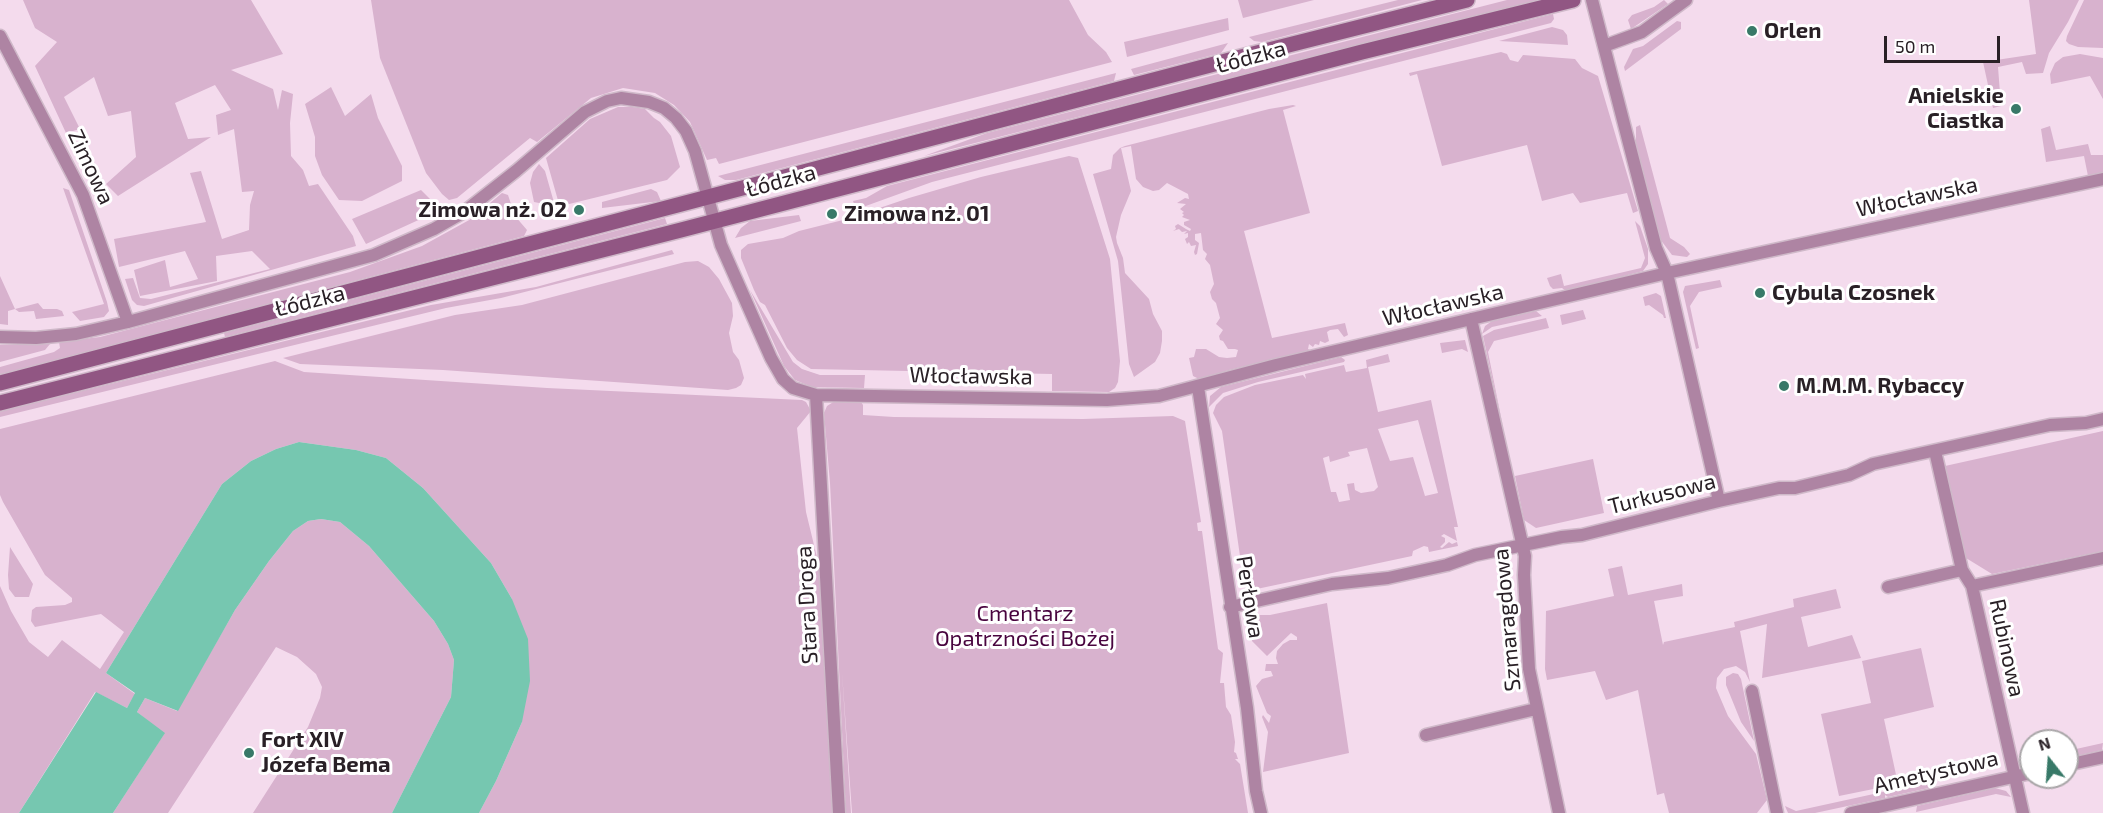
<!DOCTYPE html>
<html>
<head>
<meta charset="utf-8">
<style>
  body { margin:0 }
  #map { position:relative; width:2103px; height:813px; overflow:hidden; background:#f4dbed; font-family:"Exo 2",sans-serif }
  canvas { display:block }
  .north { position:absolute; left:2019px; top:729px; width:60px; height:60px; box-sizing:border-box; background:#fff; border:2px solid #a9a6a8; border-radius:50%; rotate:343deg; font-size:16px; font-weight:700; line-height:24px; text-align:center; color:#292026 }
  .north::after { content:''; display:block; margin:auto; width:21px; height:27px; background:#387968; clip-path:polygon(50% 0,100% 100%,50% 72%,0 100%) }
  .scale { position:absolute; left:1884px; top:36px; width:116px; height:27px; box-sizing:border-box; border:3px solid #292026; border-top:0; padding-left:8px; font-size:18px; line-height:21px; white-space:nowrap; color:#292026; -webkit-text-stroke:4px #fff; paint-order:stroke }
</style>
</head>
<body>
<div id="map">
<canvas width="2103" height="813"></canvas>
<div class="north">N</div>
<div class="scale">50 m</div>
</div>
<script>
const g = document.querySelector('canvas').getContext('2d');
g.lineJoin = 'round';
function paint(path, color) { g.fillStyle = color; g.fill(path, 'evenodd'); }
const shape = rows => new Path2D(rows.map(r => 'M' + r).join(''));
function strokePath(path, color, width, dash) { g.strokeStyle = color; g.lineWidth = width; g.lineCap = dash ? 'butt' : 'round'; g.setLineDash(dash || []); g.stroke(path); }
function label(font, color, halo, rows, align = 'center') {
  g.font = font + ' "Exo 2",sans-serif'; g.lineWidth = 6; g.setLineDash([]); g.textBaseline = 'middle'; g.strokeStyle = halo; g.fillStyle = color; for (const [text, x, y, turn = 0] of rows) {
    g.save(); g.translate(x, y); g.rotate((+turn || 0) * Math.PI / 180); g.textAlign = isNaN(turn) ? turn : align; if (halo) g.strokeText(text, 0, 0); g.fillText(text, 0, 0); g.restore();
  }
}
paint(shape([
  [23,0,251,0,283,54,231,70,273,89,278,110,282,90,293,94,290,123,291,156,303,170,309,186,318,184,353,236,356,246,144,306,137,305,132,300,125,279,133,278,140,298,151,299,270,269,252,251,216,256,217,281,140,296,134,270,165,260,170,287,198,279,185,251,119,267,114,239,206,222,190,173,201,171,222,239,249,230,250,205,254,191,242,192,234,129,218,135,216,115,231,110,215,85,175,103,188,139,211,137,118,196,106,184,136,157,131,111,108,116,94,77,64,97,80,129,66,133,35,66,57,42,35,28],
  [371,0,1069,0,1088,35,1106,52,1112,62,719,164,716,158,707,160,690,122,674,105,655,93,623,88,591,98,537,142,530,138,457,198,449,200,442,194,426,173,380,58],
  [1238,0,1314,0,1243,18],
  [1398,0,1422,0,1262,42,1254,41,1249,37],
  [1507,0,1538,0,924,156,987,133],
  [1664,0,1668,4,1631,29,1628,20,1632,15,1654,7],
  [2029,0,2079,0,2068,22,2049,53,2043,73,2026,74,2022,62,1998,67,2001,106,1993,108,1983,62,2036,54],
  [2084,0,2103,0,2103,48,2078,47,2069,44,2066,41,2067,36],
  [1553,14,1554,19,1551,23,932,182,863,207,855,206,853,201,866,198,887,186],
  [1228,18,1229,30,1127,57,1124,42],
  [1677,21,1681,22,1681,29,1625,71,1624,67,1633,49,1643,46],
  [1552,27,1563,30,1567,35,1568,45,1499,41],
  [1228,43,1221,53,1134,75,1131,69],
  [1501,52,1507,54,1510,60,1518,62,1523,55,1575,59,1582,68,1598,76,1638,211,1633,213,1627,193,1580,203,1573,193,1542,201,1527,145,1442,166,1417,74,1410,76,1409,73],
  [2080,54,2103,58,2103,99,2090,76,2051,84,2050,74,2055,63,2063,57],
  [1116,73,1114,81,736,180,725,180,718,176],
  [331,87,345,116,371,94,378,118,402,166,402,181,362,201,339,200,322,175,315,156,315,137,305,104],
  [1293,105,1296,106,1283,110,1310,213,1244,231,1272,338,1345,323,1348,335,1344,337,1338,329,1330,330,1327,332,1329,341,1325,343,1320,341,1319,345,1315,344,1313,347,1309,344,1308,349,1310,350,1229,370,1204,378,1199,379,1193,376,1189,358,1194,357,1196,349,1206,349,1219,357,1227,358,1236,357,1238,350,1235,349,1228,349,1223,341,1220,340,1219,336,1223,330,1216,324,1220,318,1216,303,1212,299,1210,292,1214,284,1210,265,1205,259,1207,254,1203,250,1201,233,1195,234,1195,240,1199,243,1197,254,1195,255,1194,252,1196,245,1191,246,1189,242,1187,244,1185,239,1188,237,1188,233,1184,234,1187,231,1182,232,1179,229,1173,231,1176,229,1175,226,1178,224,1186,229,1190,231,1191,229,1184,225,1184,222,1190,220,1182,217,1184,215,1182,213,1184,212,1180,209,1186,204,1177,203,1185,198,1189,199,1188,194,1167,183,1159,190,1153,191,1143,187,1136,179,1131,146,1121,148,1131,191,1121,215,1116,237,1117,243,1123,258,1125,273,1149,299,1153,314,1162,331,1162,341,1160,353,1155,362,1134,377,1129,364,1118,261,1093,174,1111,169,1113,155,1120,148,1125,146,1269,109],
  [618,107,633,107,645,109,654,118,660,122,671,136,680,167,667,180,561,206,559,204,546,158,590,119],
  [1640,125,1670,238,1684,247,1690,254,1687,257,1672,255,1660,239,1636,143,1636,127],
  [2050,126,2056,150,2088,144,2091,155,2103,155,2103,172,2088,176,2084,156,2046,162,2041,129],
  [1069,156,1078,158,1110,259,1120,361,1118,382,1115,388,1109,392,1052,391,1052,374,811,369,797,360,787,348,765,305,760,302,754,290,741,258,741,250,748,244,783,238,799,231,847,219,909,198,981,177],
  [539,164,545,171,555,206,534,202,530,183,533,172],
  [63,188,69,190,107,302,109,311,104,317,80,321,72,312,104,304],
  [651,189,657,192,661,201,602,208,602,202],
  [421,190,437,206,436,212,366,244,352,219],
  [502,193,508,195,515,216,527,230,524,236,0,375,0,367,54,352,60,348,59,342,100,337,350,272,422,246,471,219],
  [799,215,801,221,735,238,741,228,750,221],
  [665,218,667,224,225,337,224,333],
  [1635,221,1640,226,1648,249,1648,264,1643,271,1566,291,1562,288,1553,289,1550,286,1547,278,1561,274,1564,286,1641,268,1645,258],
  [672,250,674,254,501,298,446,308,0,417,0,412,9,409,431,305,536,287],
  [698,261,709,267,719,279,732,303,733,316,729,333,733,352,739,360,744,378,741,385,736,388,728,390,443,370,300,364,283,358,455,315,522,305,685,262],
  [0,276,15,309,38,303,43,309,57,309,62,311,64,316,36,319,34,311,19,312,15,309,8,311,8,325,0,324],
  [1720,280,1722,287,1699,292,1690,306,1699,348,1696,349,1683,292,1685,286],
  [750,290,793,362,802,369,820,375,865,375,864,388,812,387,795,380,784,366],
  [1656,293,1661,296,1666,318,1664,318,1663,315,1649,305,1645,306,1643,297],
  [1583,310,1586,319,1562,325,1560,315],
  [1536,311,1542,316,1492,327,1482,334,1485,326,1492,321],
  [1546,318,1549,328,1494,341,1488,352,1504,432,1483,336,1494,330],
  [1465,340,1468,352,1462,349,1442,353,1440,343],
  [50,344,45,350,0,362,0,345],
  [1388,354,1390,362,1368,367,1378,412,1431,400,1458,527,1454,527,1457,541,1444,534,1441,536,1445,538,1445,542,1440,547,1442,548,1449,542,1452,544,1457,542,1458,546,1429,552,1428,547,1424,546,1413,551,1412,556,1252,590,1243,577,1222,431,1213,413,1216,405,1224,397,1255,385,1303,375,1306,379,1305,374,1344,365,1346,372,1367,368,1366,360],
  [1418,420,1438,493,1425,496,1413,457,1390,461,1378,429],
  [1367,448,1378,487,1374,491,1361,493,1355,490,1354,483,1347,484,1350,500,1339,502,1336,492,1331,492,1323,458,1329,456,1330,462,1350,456,1348,452],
  [1341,357,1345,360,1344,362,1258,382,1223,393,1209,407,1210,396,1221,387],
  [275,361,304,372,547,388,802,400,806,402,811,411,797,428,806,512,822,578,833,813,479,813,496,781,522,722,512,599,491,563,423,488,386,458,356,450,299,442,276,449,251,461,222,484,106,673,135,694,127,708,95,692,19,813,0,813,0,579,0,586,11,611,29,642,48,657,62,640,100,669,124,632,101,614,35,627,31,621,32,610,36,607,65,605,72,602,72,598,45,575,3,502,0,495,0,429],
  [835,401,861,402,863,405,863,415,894,417,1083,419,1173,416,1185,421,1201,522,1197,523,1198,531,1202,531,1218,649,1223,653,1220,683,1224,683,1226,707,1231,715,1235,742,1234,752,1236,753,1238,759,1235,759,1240,764,1248,813,852,813,842,672,851,813,846,813,830,483,824,413,827,406],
  [2103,431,2103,551,1992,574,1966,558,1945,466],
  [1593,459,1604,513,1536,528,1524,520,1515,476],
  [321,519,340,522,369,546,434,621,448,644,454,660,451,697,392,813,253,813,308,727,320,698,322,687,316,674,297,657,276,647,168,813,113,813,164,734,137,712,145,698,177,711,235,610,269,561,293,531,308,521],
  [10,547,33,584,29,597,15,597,9,589,8,575],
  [1622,566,1628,595,1682,584,1683,596,1654,601,1663,645,1664,642,1735,627,1734,622,1794,607,1793,599,1836,589,1841,608,1801,617,1808,647,1852,635,1861,658,1762,678,1767,624,1740,631,1750,682,1745,672,1736,666,1724,669,1717,678,1716,688,1728,716,1756,754,1767,800,1757,813,1669,813,1664,793,1657,795,1638,690,1606,700,1595,671,1547,680,1545,669,1546,611,1614,596,1608,569],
  [1327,603,1349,753,1263,772,1268,732,1262,717,1263,715,1269,723,1271,716,1267,713,1256,686,1262,679,1273,676,1271,671,1265,671,1266,664,1278,664,1276,658,1277,651,1283,644,1290,640,1297,640,1297,637,1291,633,1267,656,1252,641,1251,626,1256,617,1260,615,1270,615],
  [1921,648,1934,707,1884,719,1898,784,1839,796,1821,714,1871,703,1862,661],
  [1733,673,1738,674,1741,679,1754,741,1741,722,1726,685,1726,677],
  [2103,743,2102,750,2067,758,2067,751],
  [1933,781,1933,787,1888,797,1885,795,1885,798,1815,813,1788,813,1785,806,1796,811],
  [1995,788,2006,791,2011,797,1996,794,1916,812,1917,806]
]), '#d8b2ce');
paint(shape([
  [299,442,356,450,386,458,423,488,491,563,512,599,528,639,530,681,522,722,496,781,479,813,392,813,451,697,454,660,448,644,434,621,369,546,340,522,321,519,308,521,293,531,269,561,235,610,178,711,145,698,137,712,165,733,113,813,19,813,96,692,127,708,135,693,106,673,222,484,251,461,276,449]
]), '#76c7b0');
const street = shape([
  [1592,0,1656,248,1667,273,1719,501],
  [0,36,83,195,128,322],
  [1604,46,1642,32,1686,0],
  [1471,319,1525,556,1524,575,1529,669,1559,813],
  [0,337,36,338,76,334,128,322,374,255,434,229,464,212,516,171,585,112,607,101,621,98,649,102,664,108,676,118,686,131,695,151,721,245,771,358,783,379,793,388,816,395,1107,400,1159,396,1276,365,1667,273,2103,179],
  [1198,387,1247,708,1256,791,1261,813],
  [816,395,839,813],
  [1935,451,1962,570,1972,586,2023,813],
  [1972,586,2103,558],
  [1888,587,1962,570],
  [1230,607,1332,584,1388,578,1447,565,1475,555,1562,537,1582,535,1719,501,1779,488,1795,488,1849,475,1873,464,2050,425,2086,423,2103,419],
  [1752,691,1777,813],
  [1426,735,1536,709],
  [2067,765,2103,757],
  [1851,813,2031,773]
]);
const secondary = shape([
  [0,383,1241,57,1467,0],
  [0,403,681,230,1362,52,1573,0]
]);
strokePath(street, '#cfb9c9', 15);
strokePath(secondary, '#cfb9c9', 18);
strokePath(street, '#ae84a3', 12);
strokePath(secondary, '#915683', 15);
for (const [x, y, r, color] of [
  [1752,31,6,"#387968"],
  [2016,109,6,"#387968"],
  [579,210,6,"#387968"],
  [832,214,6,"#387968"],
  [1760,293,6,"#387968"],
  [1784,386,6,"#387968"],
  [249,753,6,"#387968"]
]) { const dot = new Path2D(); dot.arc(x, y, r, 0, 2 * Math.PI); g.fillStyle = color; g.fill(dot); strokePath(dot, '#fff', 2); }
label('bold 22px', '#292026', '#fff', [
  ["Orlen",1764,31],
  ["Anielskie",2004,96,"right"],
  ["Ciastka",2004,121,"right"],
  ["Zimowa nż. 02",567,210,"right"],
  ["Zimowa nż. 01",844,214],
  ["Cybula Czosnek",1772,293],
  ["M.M.M. Rybaccy",1796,386],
  ["Fort XIV",261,740],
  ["Józefa Bema",261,765]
], 'left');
label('22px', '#292026', '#fff', [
  ["Łódzka",1251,57,-15],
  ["Zimowa",91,167,65],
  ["Łódzka",781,181,-15],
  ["Włocławska",1917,197,-12],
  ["Łódzka",310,301,-14],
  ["Włocławska",1443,305,-13],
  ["Włocławska",971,376,1],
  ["Turkusowa",1662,494,-14],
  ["Perłowa",1250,597,81],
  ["Stara Droga",807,605,-93],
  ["Szmaragdowa",1507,620,-95],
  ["Rubinowa",2007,648,78],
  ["Ametystowa",1936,772,-13]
]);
label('22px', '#49053f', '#fff', [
  ["Cmentarz",1025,614],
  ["Opatrzności Bożej",1025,639]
]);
</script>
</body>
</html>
